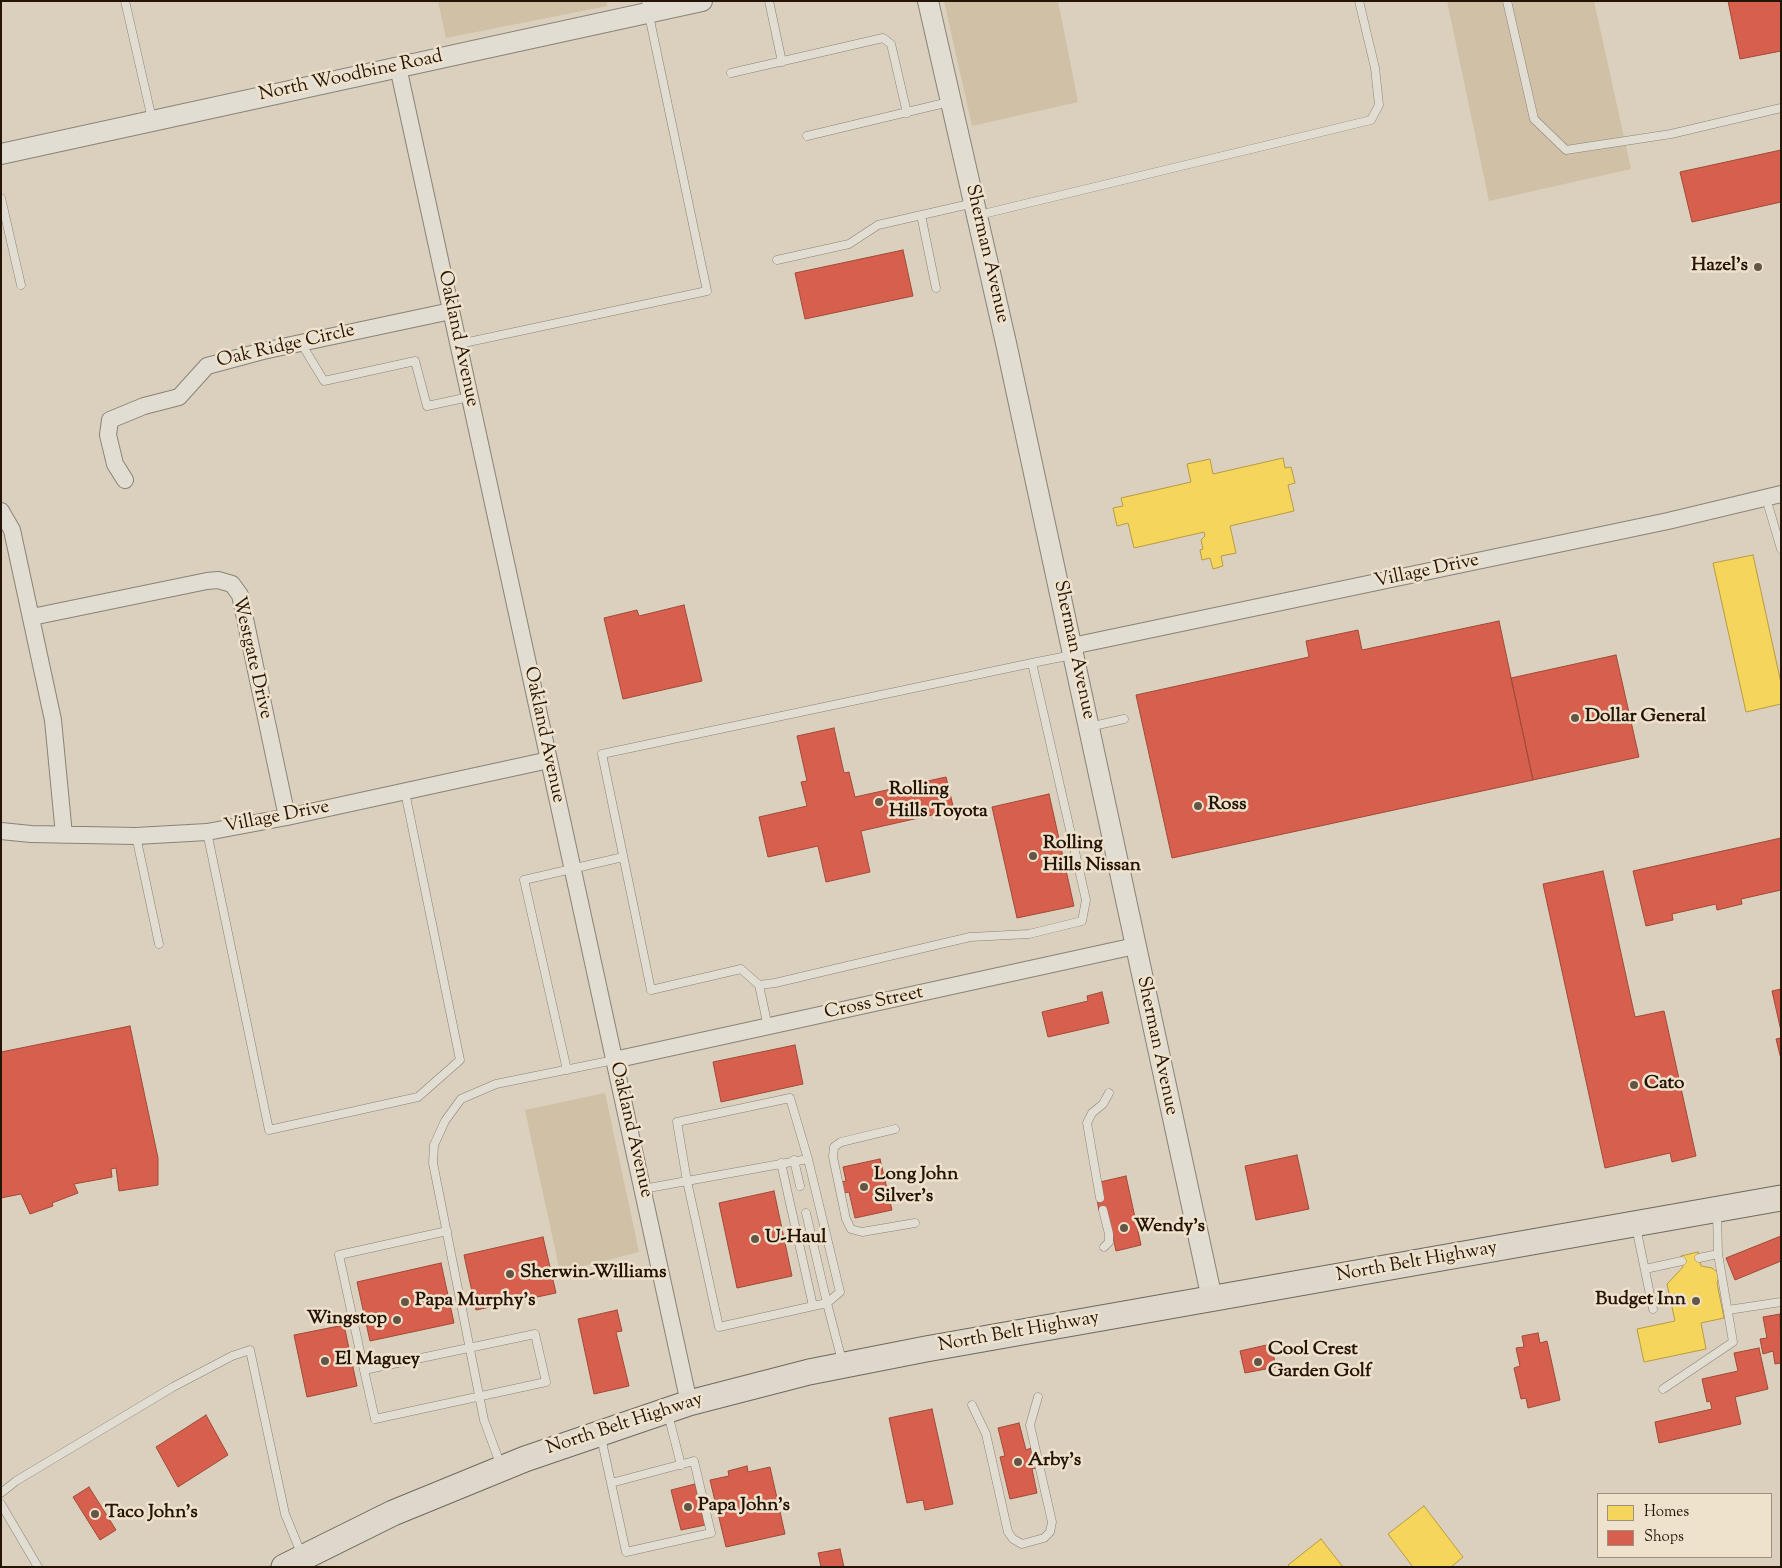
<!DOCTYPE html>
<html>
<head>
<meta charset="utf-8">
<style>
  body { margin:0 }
  #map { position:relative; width:1782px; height:1568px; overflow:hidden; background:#dad0bd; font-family:"Sorts Mill Goudy",serif }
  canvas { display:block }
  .frame { position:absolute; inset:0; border:2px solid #241405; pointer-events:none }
  .legend { position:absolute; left:1597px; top:1493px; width:175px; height:65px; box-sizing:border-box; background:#efe2cc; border:1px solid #9e907c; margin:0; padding:6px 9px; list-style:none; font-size:15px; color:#241405 }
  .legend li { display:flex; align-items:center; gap:10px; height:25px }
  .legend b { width:25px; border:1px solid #9e907c }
</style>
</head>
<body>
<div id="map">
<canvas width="1782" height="1568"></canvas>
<div class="frame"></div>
<ul class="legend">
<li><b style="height:14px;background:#f6d55c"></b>Homes</li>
<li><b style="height:14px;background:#d6604d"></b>Shops</li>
</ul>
</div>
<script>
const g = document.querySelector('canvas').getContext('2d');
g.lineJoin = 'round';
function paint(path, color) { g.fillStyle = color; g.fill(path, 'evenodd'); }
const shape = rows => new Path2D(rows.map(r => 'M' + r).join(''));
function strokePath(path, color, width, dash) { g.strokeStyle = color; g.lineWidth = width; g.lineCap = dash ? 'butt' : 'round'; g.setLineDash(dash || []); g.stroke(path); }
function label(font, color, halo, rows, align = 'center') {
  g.font = font + ' "Sorts Mill Goudy",serif'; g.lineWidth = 5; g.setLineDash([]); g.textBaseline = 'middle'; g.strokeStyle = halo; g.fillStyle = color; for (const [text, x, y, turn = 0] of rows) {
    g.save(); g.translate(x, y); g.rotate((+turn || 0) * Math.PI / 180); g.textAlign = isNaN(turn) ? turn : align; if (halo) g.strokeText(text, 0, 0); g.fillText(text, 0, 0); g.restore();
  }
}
paint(shape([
  [438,1,606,1,607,6,446,38],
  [944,1,1058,1,1078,102,972,126],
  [1447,1,1594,1,1631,169,1489,201],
  [605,1093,639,1252,560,1272,525,1110]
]), '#cfc0a6');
const homes = shape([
  [1283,458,1285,468,1291,467,1295,483,1288,485,1294,511,1230,526,1236,553,1221,556,1223,566,1213,569,1210,558,1202,560,1200,550,1203,549,1201,540,1205,536,1204,532,1134,548,1128,523,1117,526,1113,508,1123,506,1121,498,1191,482,1187,464,1210,459,1213,474,1283,458],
  [1753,555,1781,683,1781,704,1746,712,1713,563,1753,555],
  [1698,1252,1701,1266,1712,1268,1720,1274,1717,1283,1724,1318,1701,1323,1706,1349,1644,1362,1637,1329,1675,1321,1667,1284,1683,1267,1681,1256,1698,1252],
  [1424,1506,1463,1557,1451,1567,1413,1567,1388,1534,1424,1506],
  [1321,1539,1343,1567,1289,1567,1288,1565,1321,1539]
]);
paint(homes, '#f6d55c');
strokePath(homes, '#b79b42', 1);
const shops = shape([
  [1728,1,1781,1,1781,51,1740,59,1728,1],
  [1781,150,1781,202,1692,222,1680,172,1781,150],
  [903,250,913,296,805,319,795,273,903,250],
  [684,605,702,681,623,699,604,618,637,610,639,616,684,605],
  [1499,621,1533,780,1172,858,1136,695,1309,657,1306,641,1358,630,1362,650,1499,621],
  [1616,655,1639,757,1533,780,1511,678,1616,655],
  [834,728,844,773,849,772,855,797,946,777,954,810,861,831,870,872,826,882,818,846,768,857,759,817,807,806,801,782,807,781,797,736,834,728],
  [1049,794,1074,906,1017,918,992,807,1049,794],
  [1781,838,1781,890,1741,899,1742,904,1717,910,1716,904,1672,914,1673,920,1646,926,1633,871,1781,838],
  [1603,871,1635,1017,1664,1011,1696,1156,1672,1162,1670,1153,1605,1168,1543,884,1603,871],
  [1781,989,1781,1031,1772,991,1781,989],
  [1102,992,1109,1023,1048,1037,1042,1012,1088,1001,1087,996,1102,992],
  [130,1026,158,1158,158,1185,119,1191,116,1168,111,1169,112,1177,74,1184,78,1193,52,1203,53,1206,30,1214,21,1194,1,1198,1,1052,130,1026],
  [1781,1038,1781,1059,1776,1039,1781,1038],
  [795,1045,803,1084,721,1102,713,1062,795,1045],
  [1297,1155,1309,1209,1256,1220,1245,1166,1297,1155],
  [880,1159,892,1210,855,1218,849,1192,844,1193,841,1182,846,1181,843,1167,880,1159],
  [1126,1176,1141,1245,1116,1251,1107,1210,1099,1211,1097,1199,1100,1182,1126,1176],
  [774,1191,792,1276,737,1288,719,1203,774,1191],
  [1781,1236,1781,1261,1735,1280,1726,1258,1781,1236],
  [543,1237,556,1293,476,1310,464,1255,543,1237],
  [441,1263,454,1323,370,1341,357,1282,441,1263],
  [617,1310,622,1331,616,1332,629,1386,594,1394,578,1319,617,1310],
  [1780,1314,1781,1363,1775,1364,1773,1351,1763,1354,1760,1339,1767,1338,1763,1317,1780,1314],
  [344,1325,357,1386,307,1397,294,1335,344,1325],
  [1538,1333,1540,1343,1547,1341,1560,1400,1528,1408,1526,1398,1521,1399,1514,1368,1520,1366,1516,1348,1524,1347,1522,1336,1538,1333],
  [1271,1344,1276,1367,1245,1373,1240,1351,1271,1344],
  [1759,1348,1768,1389,1735,1397,1741,1424,1659,1443,1655,1422,1712,1409,1710,1401,1707,1402,1702,1379,1738,1371,1734,1353,1759,1348],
  [932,1409,953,1504,925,1510,923,1500,907,1503,889,1418,932,1409],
  [206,1415,228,1455,178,1487,156,1447,206,1415],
  [1019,1423,1026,1450,1031,1448,1036,1468,1032,1469,1037,1493,1010,1499,1000,1457,1005,1456,998,1428,1019,1423],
  [747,1466,748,1472,770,1467,785,1534,726,1547,710,1480,729,1476,728,1471,747,1466],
  [695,1484,705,1525,681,1530,671,1490,695,1484],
  [89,1487,116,1530,100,1540,73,1497,89,1487],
  [840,1549,844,1567,821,1567,818,1553,840,1549]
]);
paint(shops, '#d6604d');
strokePath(shops, '#a14937', 1);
const service = shape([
  [125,1,152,119],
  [769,1,782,62],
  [1507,1,1534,119,1566,150,1671,134,1781,108],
  [731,73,883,38,891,44,907,113],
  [807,136,949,102],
  [1,198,21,285],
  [921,215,936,288],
  [979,215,1371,120,1379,105,1375,68,1359,1],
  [777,260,849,244,878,225,974,203],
  [301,343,324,381,415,361,427,406,469,397],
  [459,344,707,291,646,1],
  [1766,498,1781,549],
  [1032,663,1086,900,1082,921,1029,934,970,937,775,983,759,985,741,969,651,990,602,754,1032,663,1072,655],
  [1089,727,1124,719],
  [207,832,269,1130,418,1097,460,1060,405,792],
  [136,836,159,944],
  [759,985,768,1027],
  [567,1070,524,880,623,857],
  [895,1129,841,1142,834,1147,833,1157,846,1219,851,1229,862,1232,915,1223],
  [794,1160,800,1186],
  [781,1163,813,1306],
  [643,1189,808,1159,840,1292,827,1303,842,1361],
  [1100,1198,1087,1123,1092,1113,1103,1104,1109,1093],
  [1103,1210,1109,1234,1109,1242,1104,1247],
  [806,1213,827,1303,719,1327,687,1181,677,1122,790,1098,808,1159],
  [1636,1227,1653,1309],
  [1699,1258,1718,1254],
  [1645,1269,1682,1261],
  [1728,1310,1781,1302],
  [364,1370,535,1334,546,1382,375,1419,364,1370,339,1255,447,1231],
  [1663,1389,1733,1342,1718,1254,1717,1212],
  [972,1405,986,1434,1008,1532,1013,1539,1022,1544,1044,1538,1050,1532,1052,1522,1030,1425,1038,1397],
  [668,1414,681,1465],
  [601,1437,626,1552,711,1533,694,1461,611,1483],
  [501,1466,484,1420,433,1163,434,1145,445,1121,461,1099,496,1084,614,1060],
  [1,1493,16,1481,173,1387,232,1356,250,1350,285,1514,301,1553],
  [1,1504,38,1567]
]);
const minor = shape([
  [398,67,689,1403],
  [125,480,115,464,108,435,110,420,144,406,179,397,207,366,263,351,451,311],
  [1,511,12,530,53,720,64,835],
  [32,617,207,581,218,580,232,584,240,595,287,817],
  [1072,646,1668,521,1781,494],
  [1,831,31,834,136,836,207,832,287,817,549,760],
  [614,1060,1135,946]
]);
const tertiary = shape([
  [928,1,1006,343,1212,1299],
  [1,154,702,1]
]);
const primary = shape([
  [284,1567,393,1513,525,1459,689,1403,809,1372,926,1349,1781,1198]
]);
strokePath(service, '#8a8276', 9);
strokePath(minor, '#8a8276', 18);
strokePath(tertiary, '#8a8276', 22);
strokePath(primary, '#70695d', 27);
strokePath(service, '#e2ddd3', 8);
strokePath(minor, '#e2ddd3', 16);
strokePath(tertiary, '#e2ddd3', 20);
strokePath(primary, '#ddd7cc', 25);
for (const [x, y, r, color] of [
  [1758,267,5,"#645645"],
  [1575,718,5,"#645645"],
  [879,802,5,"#645645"],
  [1198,806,5,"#645645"],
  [1033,856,5,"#645645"],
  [1634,1085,5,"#645645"],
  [864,1187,5,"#645645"],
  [1124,1228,5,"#645645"],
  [755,1239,5,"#645645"],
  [510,1274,5,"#645645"],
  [1696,1301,5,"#645645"],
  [405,1302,5,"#645645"],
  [397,1320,5,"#645645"],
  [325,1361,5,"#645645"],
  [1258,1362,5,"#645645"],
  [1018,1462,5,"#645645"],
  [688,1507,5,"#645645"],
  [95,1514,5,"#645645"]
]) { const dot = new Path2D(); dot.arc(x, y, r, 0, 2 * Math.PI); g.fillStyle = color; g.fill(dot); strokePath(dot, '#efe2cc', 2); }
label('19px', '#241405', '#efe2cc', [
  ["North Woodbine Road",351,77,-12],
  ["Sherman Avenue",986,254,77],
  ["Oakland Avenue",457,339,78],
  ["Oak Ridge Circle",286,347,-13],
  ["Village Drive",1427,572,-12],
  ["Sherman Avenue",1073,650,78],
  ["Westgate Drive",251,658,77],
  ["Oakland Avenue",543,735,78],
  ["Village Drive",277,818,-11],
  ["Cross Street",874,1004,-12],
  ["Sherman Avenue",1156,1046,78],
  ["Oakland Avenue",630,1130,77],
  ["North Belt Highway",1417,1263,-10],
  ["North Belt Highway",1019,1333,-10],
  ["North Belt Highway",625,1425,-18]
]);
label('bold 19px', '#241405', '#efe2cc', [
  ["Hazel's",1748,267,"right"],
  ["Dollar General",1585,718],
  ["Rolling",889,791],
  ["Hills Toyota",889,813],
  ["Ross",1208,806],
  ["Rolling",1043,845],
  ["Hills Nissan",1043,867],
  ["Cato",1644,1085],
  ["Long John",874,1176],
  ["Silver's",874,1198],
  ["Wendy's",1134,1228],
  ["U-Haul",765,1239],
  ["Sherwin-Williams",520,1274],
  ["Budget Inn",1686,1301,"right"],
  ["Papa Murphy's",415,1302],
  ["Wingstop",387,1320,"right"],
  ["Cool Crest",1268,1351],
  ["Garden Golf",1268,1373],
  ["El Maguey",335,1361],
  ["Arby's",1028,1462],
  ["Papa John's",698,1507],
  ["Taco John's",105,1514]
], 'left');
</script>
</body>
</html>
